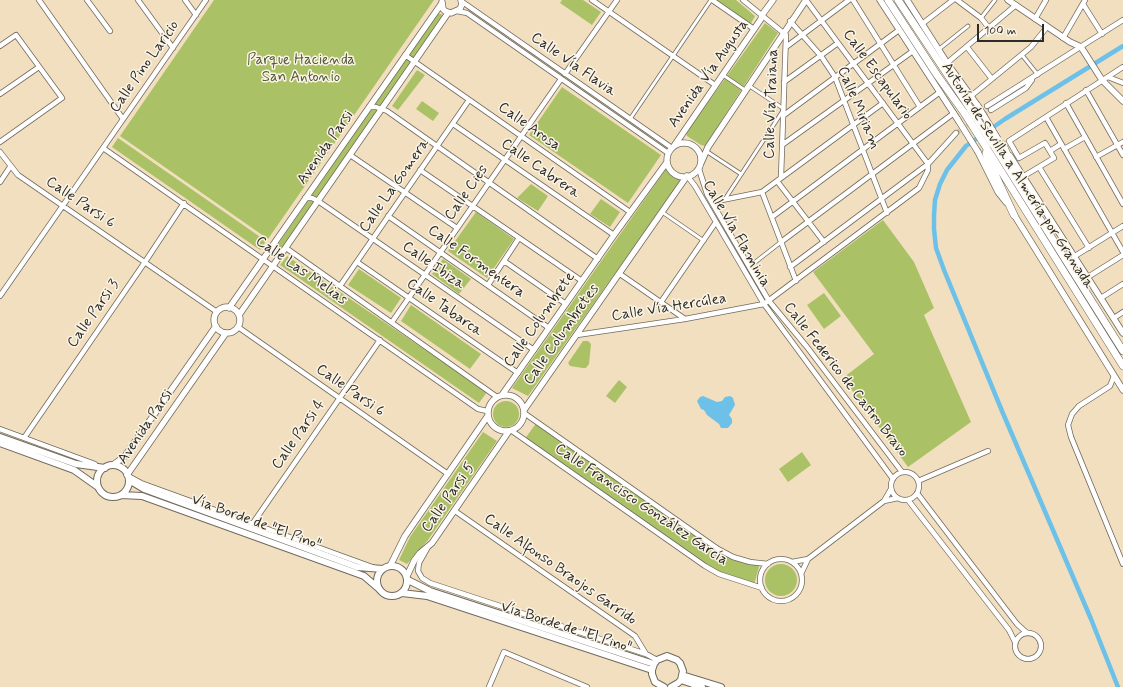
<!DOCTYPE html>
<html>
<head>
<meta charset="utf-8">
<style>
  body { margin:0 }
  #map { position:relative; width:1123px; height:687px; overflow:hidden; background:#f2dfbf; font-family:Mynerve,sans-serif }
  canvas { display:block }
  .scale { position:absolute; left:977px; top:24px; width:67px; height:18px; box-sizing:border-box; border:2px solid #2b2b2b; border-top:0; padding-left:5px; font-size:12px; line-height:14px; white-space:nowrap; color:#2b2b2b; -webkit-text-stroke:3px #fcf5e5; paint-order:stroke }
</style>
</head>
<body>
<div id="map">
<canvas width="1123" height="687"></canvas>
<div class="scale">100 m</div>
</div>
<script>
const g = document.querySelector('canvas').getContext('2d');
g.lineJoin = 'round';
function paint(path, color) { g.fillStyle = color; g.fill(path, 'evenodd'); }
const shape = rows => new Path2D(rows.map(r => 'M' + r).join(''));
function strokePath(path, color, width, dash) { g.strokeStyle = color; g.lineWidth = width; g.lineCap = dash ? 'butt' : 'round'; g.setLineDash(dash || []); g.stroke(path); }
function label(font, color, halo, rows, align = 'center') {
  g.font = font + ' Mynerve,sans-serif'; g.lineWidth = 3; g.setLineDash([]); g.textBaseline = 'middle'; g.strokeStyle = halo; g.fillStyle = color; for (const [text, x, y, turn = 0] of rows) {
    g.save(); g.translate(x, y); g.rotate((+turn || 0) * Math.PI / 180); g.textAlign = isNaN(turn) ? turn : align; if (halo) g.strokeText(text, 0, 0); g.fillText(text, 0, 0); g.restore();
  }
}
paint(shape([
  [214,0,434,0,268,239,120,136],
  [562,0,583,0,601,12,592,25,560,3],
  [714,0,736,0,755,16,750,25],
  [438,13,443,15,278,254,274,250],
  [765,23,778,33,705,146,701,145,687,136,686,133],
  [417,70,425,75,398,110,392,106],
  [562,87,661,155,628,203,529,135],
  [422,101,439,113,433,121,416,109],
  [118,138,266,241,260,250,112,147],
  [666,169,670,174,681,180,667,200,528,396,512,388],
  [531,184,548,196,538,211,517,198],
  [601,199,620,212,610,227,590,214],
  [476,212,514,239,487,278,448,251],
  [883,220,914,262,934,308,924,315,971,422,908,467,843,378,874,354,813,272],
  [287,256,487,392,479,403,280,265],
  [443,259,471,279,459,294,432,274],
  [359,269,401,298,391,313,348,285],
  [824,293,841,316,824,329,807,305],
  [411,305,481,354,470,369,401,321],
  [583,341,588,341,591,344,589,364,586,368,583,368,570,366,568,363],
  [619,380,627,387,615,403,606,396],
  '493 414a13 13 0 1 1 26 0a13 13 0 1 1-26 0Z',
  [537,422,733,557,760,563,754,585,719,574,524,440],
  [483,432,497,441,428,540,407,564,399,560,410,537],
  [802,452,811,465,788,482,779,469],
  '765 580a16 16 0 1 1 32 0a16 16 0 1 1-32 0Z'
]), '#abc166');
paint(shape([
  [703,396,717,402,722,401,725,397,730,396,733,398,735,405,729,415,732,419,732,423,728,428,721,428,719,424,707,415,704,410,701,409,697,401,700,397]
]), '#6dc1e9');
strokePath(shape([
  [1118,687,1091,619,1002,411,944,270,936,248,934,229,934,215,935,200,940,184,947,170,966,146,1005,119,1123,46]
]), '#6dc1e9', 4.5);
strokePath(shape([
  [956,133,991,110]
]), '#cabba1', 4.5, [4.5, 2]);
const pedestrian = shape([
  [981,18,995,0],
  [938,50,968,26],
  [1022,55,1038,75],
  [723,75,745,90],
  [630,119,711,0],
  [706,151,741,174],
  [725,199,784,109,748,85],
  [662,212,704,241],
  [749,267,781,242]
]);
const minor = shape([
  [39,0,123,119],
  [87,0,110,31],
  [138,0,173,48],
  [185,0,196,15],
  [592,0,715,85],
  [712,0,754,29],
  [743,0,786,35,781,177],
  [806,0,928,164],
  [853,0,920,107],
  [957,0,981,18,989,28],
  [461,1,672,148],
  [1083,4,1102,34],
  [457,11,467,13,668,153],
  [1035,19,1046,0],
  [790,21,821,56,835,77,887,213],
  [922,24,953,0],
  [1063,38,1085,0],
  [0,46,16,35,62,98,0,142],
  [786,47,849,0],
  [967,47,992,79],
  [405,55,630,212],
  [947,63,1016,5],
  [565,74,617,0],
  [1108,77,1123,83],
  [784,82,838,43],
  [1086,90,1123,155],
  [0,94,39,67],
  [971,96,1031,47,1047,27],
  [1066,103,1123,204],
  [987,106,1123,20],
  [369,107,376,107,387,111,598,259],
  [991,110,1026,88,1032,80],
  [784,115,899,30],
  [1046,117,1123,252],
  [453,124,614,235],
  [782,145,913,51],
  [103,148,478,409,487,411],
  [1064,149,1085,137],
  [1050,151,1061,144],
  [0,152,18,175,217,312],
  [350,155,457,228],
  [1096,157,1123,142],
  [1039,167,1089,248],
  [699,169,707,194,769,301,807,347,902,472],
  [420,170,582,281],
  [1024,176,1054,158,1045,143,1019,158,1009,141,1123,67],
  [688,177,695,186,764,304,893,479],
  [777,181,824,242],
  [0,182,10,167],
  [762,192,796,281],
  [305,198,312,198,318,201,534,350],
  [712,202,762,192,883,103],
  [388,216,549,328],
  [772,217,940,92],
  [781,242,954,113],
  [286,248,497,397],
  [1075,256,1123,226],
  [504,261,566,304],
  [357,262,518,373],
  [790,267,928,164,956,133],
  [620,274,685,319],
  [1088,277,1123,255],
  [488,285,519,238],
  [340,286,469,100],
  [0,296,206,0],
  [1101,298,1123,284],
  [661,302,716,222],
  [1114,318,1123,312],
  [392,322,561,79],
  [238,327,448,474],
  [577,335,685,319,764,304,919,188,928,170,928,164],
  [1114,376,1110,386,1079,406,1072,414,1068,425,1071,437,1123,564],
  [524,413,718,549,733,557,750,562,768,564],
  [0,429,95,464],
  [512,431,705,566,719,574,762,588],
  [24,438,145,262,184,203],
  '891 486a14 14 0 1 1 28 0a14 14 0 1 1-28 0Z',
  [128,476,141,483,375,568],
  [918,481,988,451],
  [917,493,1017,624,1027,633],
  [908,500,1009,630,1015,642],
  [884,501,898,498],
  [455,511,635,636,646,654],
  [253,523,380,340],
  [428,547,419,563,418,571,422,578,430,583,646,654,657,660],
  '760 580a21 21 0 1 1 42 0a21 21 0 1 1-42 0Z',
  [792,562,808,559],
  [801,574,808,559,884,501,891,489],
  '1015 646a13 13 0 1 1 26 0a13 13 0 1 1-26 0Z',
  [489,687,504,652,587,687]
]);
const tertiary = shape([
  [880,0,958,120],
  [907,0,947,63,978,106],
  [1008,0,1070,42,1081,47,1102,80,1123,101],
  [442,2,443,9,445,11,451,13,460,9,462,4,461,0],
  '667 160a17 17 0 1 1 34 0a17 17 0 1 1-34 0Z',
  [674,146,761,19,762,15,773,0],
  [978,152,998,192,1006,202],
  [1010,156,1123,333],
  [701,163,708,147,806,0],
  [1013,213,1123,390],
  '214 320a13 13 0 1 1 26 0a13 13 0 1 1-26 0Z',
  [229,308,442,3],
  [239,315,448,13],
  '488 413a18 18 0 1 1 36 0a18 18 0 1 1-36 0Z',
  [502,395,614,235,667,162],
  [524,410,687,176],
  [113,465,125,456,216,326],
  [127,475,226,333],
  [390,566,405,536,487,417],
  [407,576,414,561,420,553,432,543,509,431]
]);
const secondary = shape([
  [0,437,76,464,105,468],
  [0,443,74,470,98,487],
  '97 481a16 16 0 1 1 32 0a16 16 0 1 1-32 0Z',
  [129,480,144,489,357,567,383,569],
  [121,495,142,496,353,572,364,576,378,588],
  '377 581a15 15 0 1 1 30 0a15 15 0 1 1-30 0Z',
  [408,580,430,591,654,664],
  [402,593,427,596,652,670],
  [682,675,721,687],
  [681,680,702,687],
  [664,687,655,682,652,674,652,670,654,664,657,660,667,656,677,660,680,663,683,671,681,680,678,683,671,687]
]);
const trunk = shape([
  [888,0,937,75,965,114],
  [898,0,971,110],
  [992,143,1123,351],
  [1003,145,1015,173],
  [986,147,1123,366],
  [986,153,987,157,1014,215]
]);
strokePath(pedestrian, '#716a5f', 4.5);
strokePath(minor, '#716a5f', 6);
strokePath(tertiary, '#716a5f', 7);
strokePath(secondary, '#716a5f', 8);
strokePath(trunk, '#716a5f', 8);
strokePath(pedestrian, '#fff', 3);
strokePath(minor, '#fff', 4.5);
strokePath(tertiary, '#fff', 5.5);
strokePath(secondary, '#fff', 6);
strokePath(trunk, '#fff', 7);
const tertiaryBridge = shape([
  [978,106,998,139],
  [958,120,978,152]
]);
const trunkBridge = shape([
  [971,110,992,143],
  [965,114,986,147]
]);
strokePath(tertiaryBridge, '#716a5f', 7, []);
strokePath(trunkBridge, '#716a5f', 8, []);
strokePath(tertiaryBridge, '#fff', 5.5);
strokePath(trunkBridge, '#fff', 7);
label('15px', '#51583d', '#fcf5e5', [
  ["Parque Hacienda",301,61],
  ["San Antonio",301,78]
]);
label('15px', '#2b2b2b', '#fcf5e5', [
  ["Calle Vía Flavia",573,65,35],
  ["Calle Pino Laricio",145,67,-55],
  ["Avenida Vía Augusta",709,74,-55],
  ["Calle Escapulario",877,75,54],
  ["Calle Vía Traiana",772,104,-88],
  ["Calle Miriam",858,108,67],
  ["Calle Arosa",529,127,35],
  ["Avenida Parsi",326,148,-55],
  ["Calle Cabrera",540,169,35],
  ["Autovía de Sevilla a Almería por Granada",1017,176,57],
  ["Calle La Gomera",395,186,-55],
  ["Calle Cies",467,193,-55],
  ["Calle Parsi 6",80,203,34],
  ["Calle Vía Flaminia",736,234,60],
  ["Calle Formentera",476,262,35],
  ["Calle Ibiza",433,266,35],
  ["Calle Las Melias",301,271,35],
  ["Calle Tabarca",444,308,35],
  ["Calle Vía Hercúlea",669,308,-9],
  ["Calle Parsi 3",94,314,-55],
  ["Calle Columbrete",540,320,-55],
  ["Calle Columbretes",562,335,-55],
  ["Calle Federico de Castro Bravo",845,380,52],
  ["Calle Parsi 6",350,391,35],
  ["Avenida Parsi",146,427,-56],
  ["Calle Parsi 4",299,435,-55],
  ["Calle Parsi 5",449,498,-55],
  ["Calle Francisco González García",641,505,34],
  ["Vía Borde de \"El Pino\"",256,523,20],
  ["Calle Alfonso Braojos Garrido",560,570,35],
  ["Vía Borde de \"El Pino\"",566,628,18]
]);
</script>
</body>
</html>
